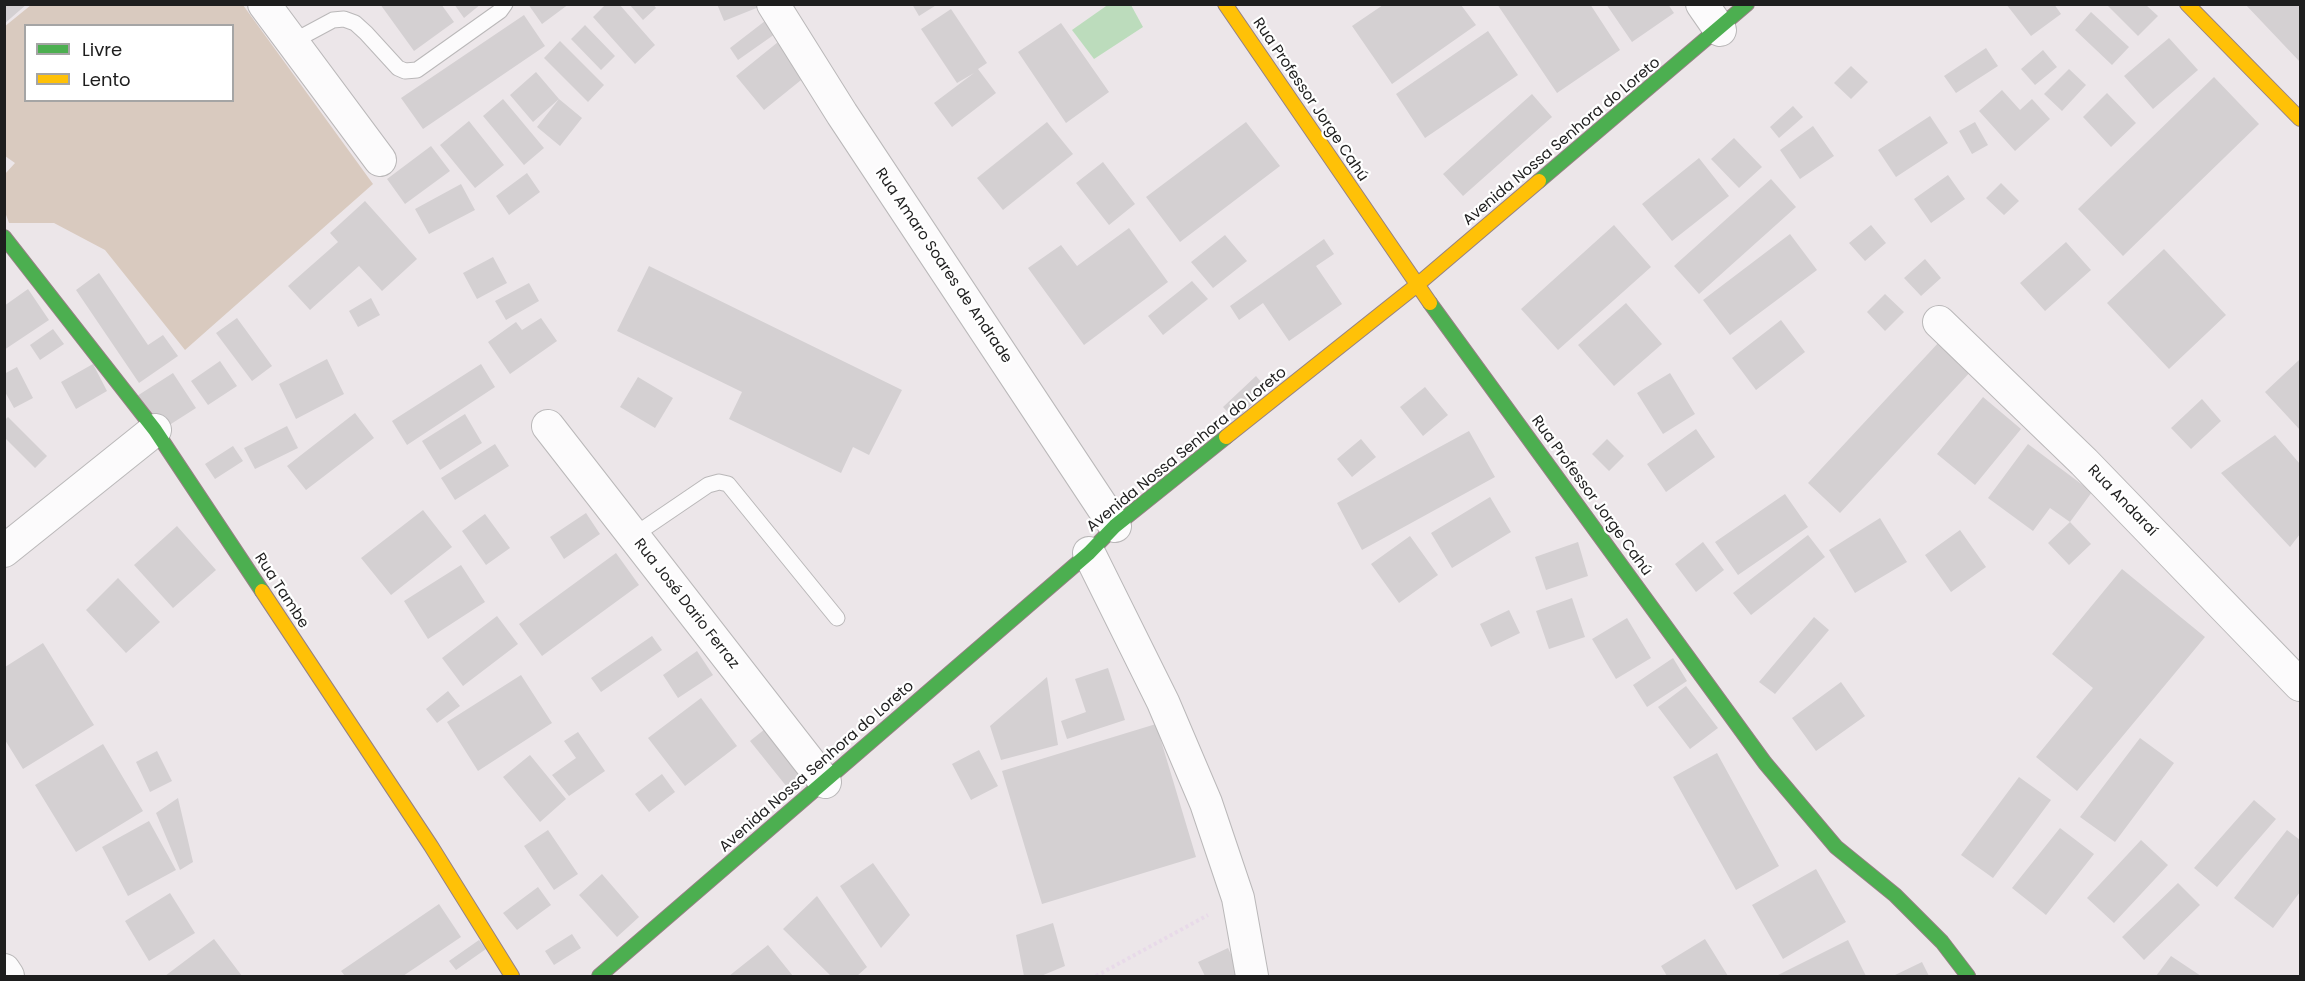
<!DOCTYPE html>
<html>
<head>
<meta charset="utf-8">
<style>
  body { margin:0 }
  #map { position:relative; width:2305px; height:981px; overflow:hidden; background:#ece6e9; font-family:Poppins,sans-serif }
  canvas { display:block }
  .frame { position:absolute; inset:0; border:6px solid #1e1e1e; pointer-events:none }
  .legend { position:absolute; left:24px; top:24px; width:210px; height:78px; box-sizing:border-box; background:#fff; border:2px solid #a5a5a5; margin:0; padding:8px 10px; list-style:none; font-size:18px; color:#1e1e1e }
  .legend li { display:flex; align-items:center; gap:12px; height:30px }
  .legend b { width:30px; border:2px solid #a5a5a5 }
</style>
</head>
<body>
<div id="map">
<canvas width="2305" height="981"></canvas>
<div class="frame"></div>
<ul class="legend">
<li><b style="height:8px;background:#4caf50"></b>Livre</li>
<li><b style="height:8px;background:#ffc107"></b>Lento</li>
</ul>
</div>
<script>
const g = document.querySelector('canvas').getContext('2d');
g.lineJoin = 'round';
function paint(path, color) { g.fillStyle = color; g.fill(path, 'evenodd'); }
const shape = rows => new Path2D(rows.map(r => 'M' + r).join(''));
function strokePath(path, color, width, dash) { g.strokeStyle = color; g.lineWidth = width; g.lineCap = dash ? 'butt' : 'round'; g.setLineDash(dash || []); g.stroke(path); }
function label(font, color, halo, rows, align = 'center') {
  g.font = font + ' Poppins,sans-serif'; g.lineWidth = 4.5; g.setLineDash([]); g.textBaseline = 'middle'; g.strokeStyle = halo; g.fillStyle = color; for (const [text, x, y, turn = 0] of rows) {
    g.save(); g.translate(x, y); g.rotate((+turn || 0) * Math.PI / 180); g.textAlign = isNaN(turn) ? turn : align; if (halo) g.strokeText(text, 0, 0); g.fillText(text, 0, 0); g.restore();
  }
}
paint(shape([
  [31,5,243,5,373,184,185,350,105,250,54,223,9,223,5,212,5,174,15,163,5,156,4,27],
  [26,26,232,26,232,100,26,100]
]), '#d9cabf');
paint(shape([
  [1109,4,1131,5,1143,27,1094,59,1072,30]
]), '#bcdcbc');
paint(shape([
  [4,4,27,4,4,24],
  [380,4,441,4,454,22,414,51],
  [454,4,481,4,464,18],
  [528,4,569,4,542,24],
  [606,4,619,4,655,45,635,64,593,17],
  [629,4,653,4,656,8,643,20],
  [717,4,764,4,764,5,724,21],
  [912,4,938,4,919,16],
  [1497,4,1590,4,1620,50,1557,93],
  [1606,4,1668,4,1674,13,1632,42],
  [2006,4,2054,4,2061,14,2031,36],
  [2245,4,2300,4,2300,62],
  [1383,5,1461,5,1476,25,1392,84,1352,26],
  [2107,5,2146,5,2158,16,2138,36],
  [951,9,987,63,978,69,996,93,952,127,934,103,974,73,957,83,921,29],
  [2091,12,2129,47,2112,65,2075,30],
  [524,15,545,46,423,129,401,98],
  [765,21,775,34,738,60,730,48],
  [1061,23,1109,92,1066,123,1018,52],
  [585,25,615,56,601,70,571,39],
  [1488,31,1518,75,1425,138,1396,94],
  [783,38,811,72,764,110,736,76],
  [2169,38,2198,70,2153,109,2124,76],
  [560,41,604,85,588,102,544,58],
  [1986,48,1998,66,1956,93,1944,76],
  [2043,50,2057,67,2035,85,2021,69],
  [1851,66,1868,82,1851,99,1834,83],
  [2069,69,2086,85,2062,111,2044,94],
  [536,72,559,99,582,118,560,146,537,127,559,99,533,122,510,95],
  [2214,77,2259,124,2123,256,2078,209],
  [2002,90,2020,110,2032,99,2050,119,2015,151,1979,111],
  [2107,93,2136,123,2111,147,2083,117],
  [1532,94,1552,117,1463,196,1443,174],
  [503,99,544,148,524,165,483,116],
  [1793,106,1803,117,1779,138,1770,127],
  [1930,116,1948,143,1896,177,1878,150],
  [469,121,504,165,475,188,440,145],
  [1047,122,1073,154,1003,210,977,178],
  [1246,122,1280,166,1180,242,1146,197],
  [1975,122,1988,145,1972,154,1959,131],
  [1813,126,1834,156,1800,179,1780,150],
  [1734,138,1762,167,1739,188,1711,159],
  [431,146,450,171,405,204,387,179],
  [1699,158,1729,196,1672,241,1642,204],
  [1103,162,1135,204,1109,225,1076,183],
  [527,173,540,192,509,215,496,196],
  [1948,175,1965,199,1931,223,1914,199],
  [1771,179,1796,207,1699,294,1674,266],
  [2001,183,2019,201,2004,215,1986,198],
  [461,184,475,210,429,234,415,209],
  [365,201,417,259,382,291,359,266,310,310,288,286,338,242,330,233],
  [1614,225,1651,267,1558,350,1521,309],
  [1871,225,1886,243,1865,261,1849,243],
  [1129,228,1168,282,1084,345,1028,268,1061,245,1077,266],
  [1790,234,1817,270,1730,335,1703,300],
  [1225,235,1247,261,1213,288,1191,262],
  [1324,239,1334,254,1316,266,1342,304,1289,341,1263,303,1239,320,1230,306],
  [2066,242,2091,270,2045,311,2020,283],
  [2164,249,2226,315,2169,369,2107,303],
  [493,257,507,283,477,299,463,273],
  [1925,259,1941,278,1921,296,1904,278],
  [649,266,902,390,869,455,853,447,841,473,729,419,742,392,617,331],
  [99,273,148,345,163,335,178,356,139,383,76,290],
  [1192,281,1208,299,1163,335,1148,316],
  [529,283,539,301,506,320,495,301],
  [28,289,49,320,4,350,4,306],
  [1885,294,1904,312,1885,331,1867,312],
  [371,298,380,315,358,327,349,311],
  [1626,303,1662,344,1614,386,1578,345],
  [237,318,272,366,252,381,216,333],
  [541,318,557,341,510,374,488,342,516,322,522,330],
  [1781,320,1805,352,1756,390,1732,358],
  [53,329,64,344,40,360,30,345],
  [1940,341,1972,370,1840,513,1808,483],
  [327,359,344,394,296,419,279,384],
  [2299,360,2300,361,2300,430,2265,392],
  [220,361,237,386,208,405,191,381],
  [93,364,107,391,76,409,61,382],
  [481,364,495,387,407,445,392,421],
  [17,367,33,398,14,408,4,390,4,374],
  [173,373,196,408,160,431,137,396],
  [1670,373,1695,414,1663,434,1637,393],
  [1256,376,1268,390,1235,420,1223,407],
  [638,377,673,398,655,428,620,407],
  [1425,387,1448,415,1423,436,1400,407],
  [1983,397,2021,429,1975,485,1937,454],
  [2202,399,2221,421,2191,449,2171,428],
  [355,413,374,438,306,490,287,466],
  [465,414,482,443,440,470,422,441],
  [8,417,47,456,35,468,4,437,4,421],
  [287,426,298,448,255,469,244,448],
  [1696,429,1715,457,1666,492,1647,464],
  [1469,431,1495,477,1362,550,1337,503],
  [2275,435,2300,464,2300,534,2290,547,2221,473],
  [1361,439,1376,457,1352,477,1337,459],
  [1607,439,1624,456,1609,471,1592,454],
  [495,444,509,466,455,500,441,478],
  [2028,444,2092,492,2070,522,2050,508,2033,531,1988,498],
  [233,446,243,461,215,479,205,464],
  [1785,494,1808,527,1738,575,1715,542],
  [1490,497,1511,532,1452,568,1431,533],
  [423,510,452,547,391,595,361,558],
  [586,513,600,534,564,559,550,537],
  [485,514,510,548,486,565,462,531],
  [1880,518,1907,562,1855,593,1829,550],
  [2070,522,2091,544,2069,565,2048,543],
  [177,526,216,570,173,608,134,565],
  [1960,530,1986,567,1951,592,1925,555],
  [1808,535,1825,557,1751,615,1733,593],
  [1410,536,1438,575,1399,603,1371,564],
  [1578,542,1588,576,1546,590,1535,557],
  [1703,542,1724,570,1696,592,1675,564],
  [616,553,639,585,542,656,519,624],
  [461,565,485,602,428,639,404,601],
  [2122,569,2205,637,2077,791,2036,757,2093,688,2052,654],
  [118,578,160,622,126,653,86,610],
  [1572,598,1585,637,1549,649,1536,611],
  [1509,610,1520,633,1491,647,1480,624],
  [497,616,518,644,463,686,442,658],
  [1814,617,1829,630,1775,694,1759,682],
  [1627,618,1651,658,1616,679,1592,639],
  [652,636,662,650,601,692,591,678],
  [43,643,94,725,23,769,5,740,5,667],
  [697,651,713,675,678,698,663,675],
  [1673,658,1687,681,1647,707,1633,685],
  [1108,668,1125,720,1067,739,1061,721,1086,712,1075,679],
  [521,675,552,723,478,771,447,722],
  [1047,677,1058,745,1001,760,990,726],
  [1841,682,1865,716,1816,751,1792,718],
  [1686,686,1718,728,1690,749,1658,707],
  [448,691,460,706,437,723,426,709],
  [701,698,737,746,685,786,648,738],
  [1156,724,1196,857,1042,904,1002,771],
  [770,725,810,776,791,792,750,741],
  [578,732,605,771,569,796,552,775,576,758,564,741],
  [2140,738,2174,763,2115,842,2080,817],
  [103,744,143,811,76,852,35,785],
  [979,750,998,786,971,800,952,764],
  [157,751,172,781,150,792,136,762],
  [1717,753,1779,866,1736,890,1673,777],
  [530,755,566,799,540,822,503,777],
  [662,774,675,792,649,812,635,794],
  [2019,777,2051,800,1993,878,1961,855],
  [178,798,193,862,180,870,156,813],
  [2254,800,2276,819,2217,887,2194,868],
  [149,821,176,870,128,896,102,847],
  [2060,828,2094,854,2046,915,2012,888],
  [548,830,578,874,554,890,524,846],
  [2287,830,2300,840,2300,892,2273,928,2234,898],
  [2141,840,2168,865,2114,923,2087,898],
  [873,863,910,915,881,948,840,886],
  [1816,869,1846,922,1783,959,1752,905],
  [602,874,639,917,617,937,579,895],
  [2178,883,2200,905,2144,960,2122,937],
  [538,887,551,905,517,930,503,913],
  [170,893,195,933,149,961,125,921],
  [817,896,867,967,857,976,831,976,783,929],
  [439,904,461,937,403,976,345,976,341,971],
  [1053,923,1065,966,1041,976,1024,976,1016,935],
  [572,934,581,948,554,965,545,951],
  [214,939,242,976,165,976],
  [1705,939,1728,976,1667,976,1661,966],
  [479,940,486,949,456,970,449,961],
  [1848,940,1866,976,1779,976,1778,975],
  [768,945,793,976,729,976],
  [1228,948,1241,976,1205,976,1198,962],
  [2171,956,2201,976,2156,976],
  [1922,962,1929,976,1893,976]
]), '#d4d0d2');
const lane = shape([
  [292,42,333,20,344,19,355,23,366,33,398,68,405,71,417,70,500,11,505,4],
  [633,536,708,485,719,482,728,484,837,618]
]);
const street = shape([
  [264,4,380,160],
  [773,4,842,114,1115,526],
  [1702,4,1720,30],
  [1939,322,2084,462,2300,685],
  [548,426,825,782],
  [4,551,155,430],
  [1089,553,1163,702,1206,803,1238,898,1252,976],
  [4,970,8,976]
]);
const fast = shape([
  [1539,181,1747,4],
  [4,237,155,430,262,591],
  [1430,303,1765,763,1836,847,1895,895,1942,942,1968,976],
  [599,976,1089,553,1115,526,1226,437]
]);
const slow = shape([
  [1225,4,1430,303],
  [2187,4,2300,119],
  [1226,437,1417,285,1539,181],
  [262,591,431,846,512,976]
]);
strokePath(lane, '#bab8b9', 17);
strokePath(street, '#bab8b9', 34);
strokePath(fast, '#958083', 16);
strokePath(slow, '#958083', 16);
strokePath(shape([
  [1096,976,1208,915]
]), '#e8dae9', 4, [3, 3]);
strokePath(lane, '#fcfbfc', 15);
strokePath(street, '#fcfbfc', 32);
strokePath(fast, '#4caf50', 14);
strokePath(slow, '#ffc107', 14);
label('15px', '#1e1e1e', '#fff', [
  ["Rua Professor Jorge Cahú",1310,100,56],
  ["Avenida Nossa Senhora do Loreto",1562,142,-40],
  ["Rua Amaro Soares de Andrade",943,266,56],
  ["Avenida Nossa Senhora do Loreto",1187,450,-39],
  ["Rua Professor Jorge Cahú",1591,496,54],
  ["Rua Andaraí",2122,501,46],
  ["Rua Tambe",281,591,57],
  ["Rua José Dario Ferraz",686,604,52],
  ["Avenida Nossa Senhora do Loreto",817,767,-41]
]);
</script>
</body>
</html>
